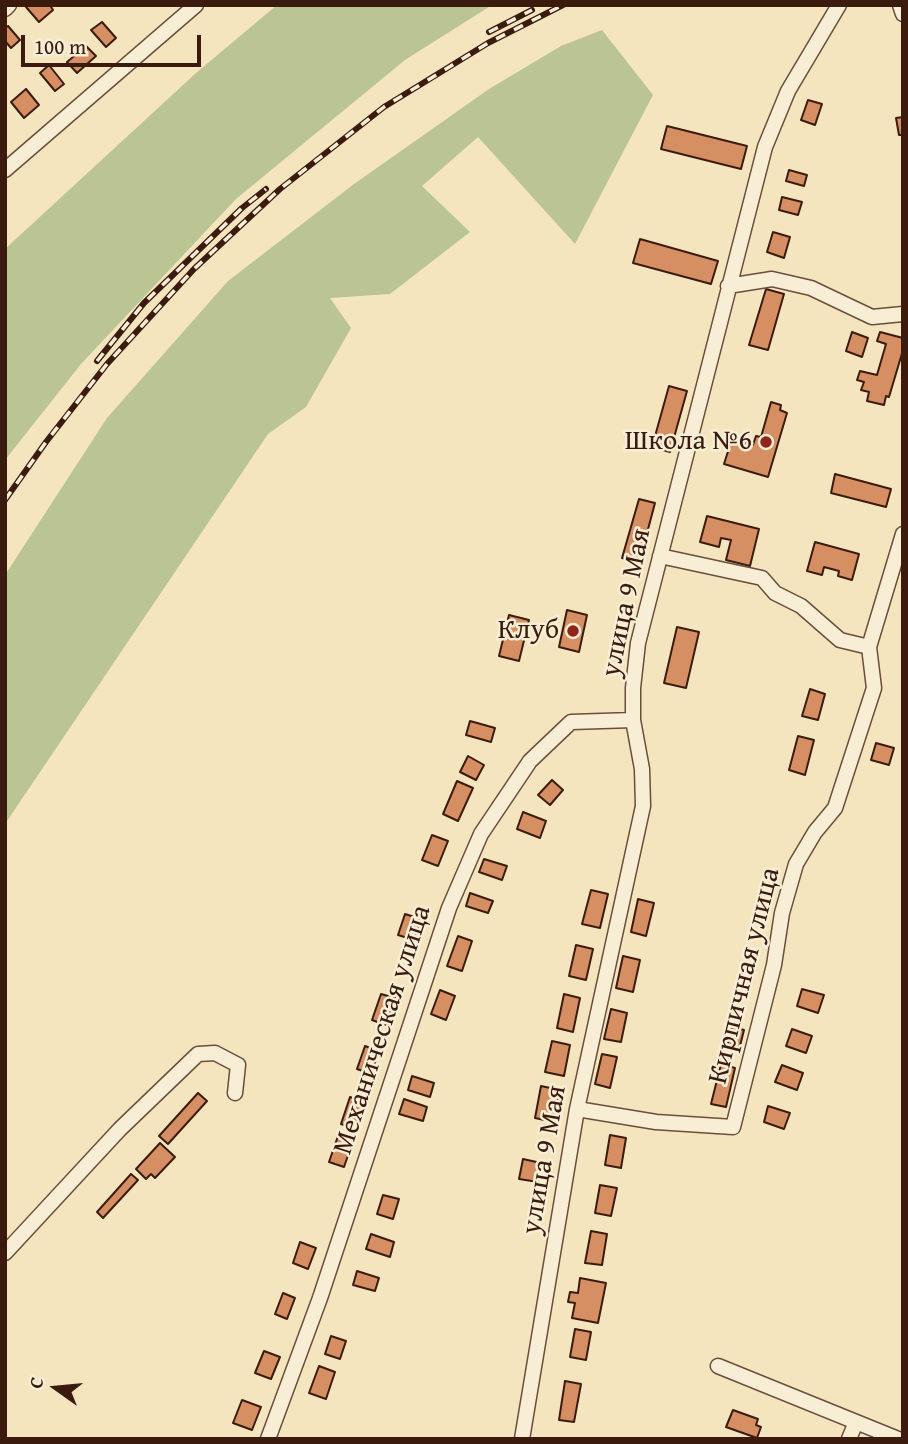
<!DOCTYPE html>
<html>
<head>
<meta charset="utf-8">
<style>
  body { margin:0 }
  #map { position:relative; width:908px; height:1444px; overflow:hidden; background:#f5e5bf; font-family:"Gentium Book Plus",serif }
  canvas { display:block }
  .frame { position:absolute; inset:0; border:7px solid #3c1b0f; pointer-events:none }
  .north { position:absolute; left:21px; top:1353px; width:70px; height:70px; -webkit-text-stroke:5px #f8eed5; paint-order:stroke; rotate:285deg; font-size:19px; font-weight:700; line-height:28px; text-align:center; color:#3c1b0f }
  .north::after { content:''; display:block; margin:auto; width:24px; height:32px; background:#3c1b0f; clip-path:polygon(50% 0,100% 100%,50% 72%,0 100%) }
  .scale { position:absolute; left:21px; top:35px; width:180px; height:32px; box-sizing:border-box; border:4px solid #3c1b0f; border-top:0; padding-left:9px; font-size:21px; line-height:24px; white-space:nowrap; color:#3c1b0f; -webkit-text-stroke:5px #f8eed5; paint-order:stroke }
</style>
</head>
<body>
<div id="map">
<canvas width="908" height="1444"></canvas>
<div class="frame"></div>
<div class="north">С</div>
<div class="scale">100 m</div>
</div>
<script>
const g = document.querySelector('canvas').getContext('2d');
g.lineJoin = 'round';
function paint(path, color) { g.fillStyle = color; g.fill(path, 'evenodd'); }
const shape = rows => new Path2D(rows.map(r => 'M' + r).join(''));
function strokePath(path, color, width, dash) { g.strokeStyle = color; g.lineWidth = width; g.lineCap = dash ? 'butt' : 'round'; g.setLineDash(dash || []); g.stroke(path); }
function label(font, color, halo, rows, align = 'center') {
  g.font = font + ' "Gentium Book Plus",serif'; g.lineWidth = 5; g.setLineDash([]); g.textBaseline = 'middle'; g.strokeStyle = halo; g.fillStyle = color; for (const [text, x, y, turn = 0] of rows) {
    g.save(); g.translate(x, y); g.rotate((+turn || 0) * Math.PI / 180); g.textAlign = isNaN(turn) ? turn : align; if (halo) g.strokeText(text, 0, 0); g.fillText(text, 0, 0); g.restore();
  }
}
paint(shape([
  [277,5,492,5,405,60,236,199,81,364,5,460,5,249,196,73],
  [602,30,653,95,575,244,478,137,422,186,470,232,390,294,330,298,351,328,306,407,268,434,5,824,5,575,107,418,228,281,354,184,489,89,561,46]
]), '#bac593');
const building = shape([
  [28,5,50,5,53,10,39,22,26,7,28,5],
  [102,22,116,38,106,47,91,30,102,22],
  [8,26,20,40,11,48,5,41,5,28,8,26],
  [86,46,96,56,77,73,67,62,86,46],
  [49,65,64,84,55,91,40,73,49,65],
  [26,89,39,105,24,118,11,102,26,89],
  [808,100,822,104,815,125,801,120,808,100],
  [903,117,903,135,899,135,896,118,903,117],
  [667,126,747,146,741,169,661,149,667,126],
  [789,170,807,175,804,186,786,181,789,170],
  [782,197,802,202,798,215,779,210,782,197],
  [773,232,790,237,784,258,767,252,773,232],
  [640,239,718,261,711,284,633,263,640,239],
  [766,289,784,294,768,350,749,345,766,289],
  [852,332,868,338,862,357,846,351,852,332],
  [880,332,903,338,903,350,889,397,886,396,884,405,867,401,869,392,861,390,864,382,857,380,860,371,877,375,886,344,877,341,880,332],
  [669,386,687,391,670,452,652,447,669,386],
  [771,402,781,405,780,410,787,413,768,477,724,464,732,439,753,445,756,436,761,437,771,402],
  [835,474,891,489,886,507,831,493,835,474],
  [639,499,655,503,639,563,622,558,639,499],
  [707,516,759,529,750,566,726,560,731,540,721,538,719,547,700,542,707,516],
  [815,542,859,554,852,580,838,576,839,571,824,567,822,575,807,571,815,542],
  [567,610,587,615,579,652,559,647,567,610],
  [509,615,529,620,519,661,499,656,509,615],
  [677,627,699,632,686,688,664,683,677,627],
  [810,689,825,694,818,720,802,716,810,689],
  [470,721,495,728,491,742,466,735,470,721],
  [798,736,814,740,805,775,789,770,798,736],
  [876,743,894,748,889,765,871,760,876,743],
  [468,756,484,765,476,780,460,772,468,756],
  [552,780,563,790,550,805,538,795,552,780],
  [457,781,473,788,458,821,443,814,457,781],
  [523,812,546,821,540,838,517,829,523,812],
  [432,835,448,841,438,866,422,860,432,835],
  [484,859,507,866,502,880,479,872,484,859],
  [591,890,608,894,600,928,582,924,591,890],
  [470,893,493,901,488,913,466,906,470,893],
  [638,899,654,903,646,936,631,932,638,899],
  [405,914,421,919,414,940,398,935,405,914],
  [458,936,472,941,462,971,447,966,458,936],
  [576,945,593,949,586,980,569,976,576,945],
  [623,956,640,960,633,992,616,988,623,956],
  [802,989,824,995,818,1013,797,1006,802,989],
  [440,990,455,996,446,1020,431,1014,440,990],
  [381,994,395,998,386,1025,372,1020,381,994],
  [564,994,580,998,573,1032,557,1028,564,994],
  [611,1009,627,1013,621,1042,604,1039,611,1009],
  [732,1027,744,1030,739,1050,727,1047,732,1027],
  [792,1029,812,1036,806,1053,786,1046,792,1029],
  [552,1041,570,1045,564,1076,545,1072,552,1041],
  [365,1046,379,1051,371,1074,357,1069,365,1046],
  [602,1054,617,1057,610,1088,595,1084,602,1054],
  [721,1064,735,1068,726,1107,711,1104,721,1064],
  [782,1065,803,1073,797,1090,775,1082,782,1065],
  [412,1076,434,1083,430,1097,408,1090,412,1076],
  [541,1086,560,1090,554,1122,535,1118,541,1086],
  [198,1093,207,1101,168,1144,159,1136,198,1093],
  [350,1097,367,1103,358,1130,341,1124,350,1097],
  [404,1099,427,1107,423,1121,399,1114,404,1099],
  [768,1106,790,1113,784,1129,764,1122,768,1106],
  [610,1135,626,1138,621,1168,605,1165,610,1135],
  [338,1136,353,1141,344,1167,329,1162,338,1136],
  [160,1143,175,1157,155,1178,151,1174,146,1179,136,1169,160,1143],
  [523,1159,541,1163,538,1182,519,1179,523,1159],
  [131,1174,138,1180,103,1218,97,1212,131,1174],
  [600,1185,617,1188,611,1216,595,1213,600,1185],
  [383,1195,399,1199,393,1219,377,1214,383,1195],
  [591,1231,607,1234,602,1265,585,1263,591,1231],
  [371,1234,394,1242,390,1257,366,1249,371,1234],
  [300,1242,316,1248,308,1269,293,1263,300,1242],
  [357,1271,379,1278,375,1291,353,1285,357,1271],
  [580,1278,606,1283,598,1323,572,1318,575,1303,568,1302,570,1292,578,1293,580,1278],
  [283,1293,295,1298,287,1319,275,1314,283,1293],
  [575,1329,591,1332,586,1360,570,1357,575,1329],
  [331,1336,346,1341,340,1359,325,1354,331,1336],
  [264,1351,280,1357,271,1379,255,1373,264,1351],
  [319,1366,335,1372,326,1399,309,1393,319,1366],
  [565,1381,581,1384,574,1422,559,1420,565,1381],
  [242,1400,261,1407,252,1430,233,1423,242,1400],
  [733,1410,758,1419,756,1425,761,1427,757,1438,726,1427,733,1410]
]);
paint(building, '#d58f63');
strokePath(building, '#3c1b0f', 2);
const minor = shape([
  [900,5,903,14],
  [5,9,9,5],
  [5,170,196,5],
  [728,286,772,279,811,288,872,317,903,314],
  [660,556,762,578,775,593,801,606,840,640,869,647],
  [577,1109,656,1122,733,1127,774,965,782,913,796,864,815,832,835,808,874,688,869,647,903,534],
  [5,1253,120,1129,198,1054,215,1053,238,1065,235,1093],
  [718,1366,898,1439],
  [268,1439,320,1298,449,908,481,834,530,761,571,722,633,720],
  [522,1439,577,1109,643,806,642,769,633,720,633,688,638,643,765,147,788,91,839,5],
  [849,1439,856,1422]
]);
strokePath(minor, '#6a4e3b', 17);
strokePath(minor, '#f8eed5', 14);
const rail = shape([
  [489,32,532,10],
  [97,361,144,303,242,208,266,189],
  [5,500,46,442,107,364,194,269,280,189,384,107,488,43,563,5]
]);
strokePath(rail, '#3c1b0f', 6);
strokePath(rail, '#f8eed5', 3.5, [10]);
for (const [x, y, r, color] of [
  [766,442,7,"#8f2418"],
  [573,631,7,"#8f2418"]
]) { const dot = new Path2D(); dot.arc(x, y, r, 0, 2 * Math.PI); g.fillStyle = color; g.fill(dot); strokePath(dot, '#f8eed5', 2.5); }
label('28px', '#3c1b0f', '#f8eed5', [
  ["Школа №6",752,442],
  ["Клуб",559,631]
], 'right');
label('28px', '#3c1b0f', '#f8eed5', [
  ["улица 9 Мая",627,603,-78],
  ["Кирпичная улица",745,976,-76],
  ["Механическая улица",383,1030,-72],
  ["улица 9 Мая",545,1160,-80]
]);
</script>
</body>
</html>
